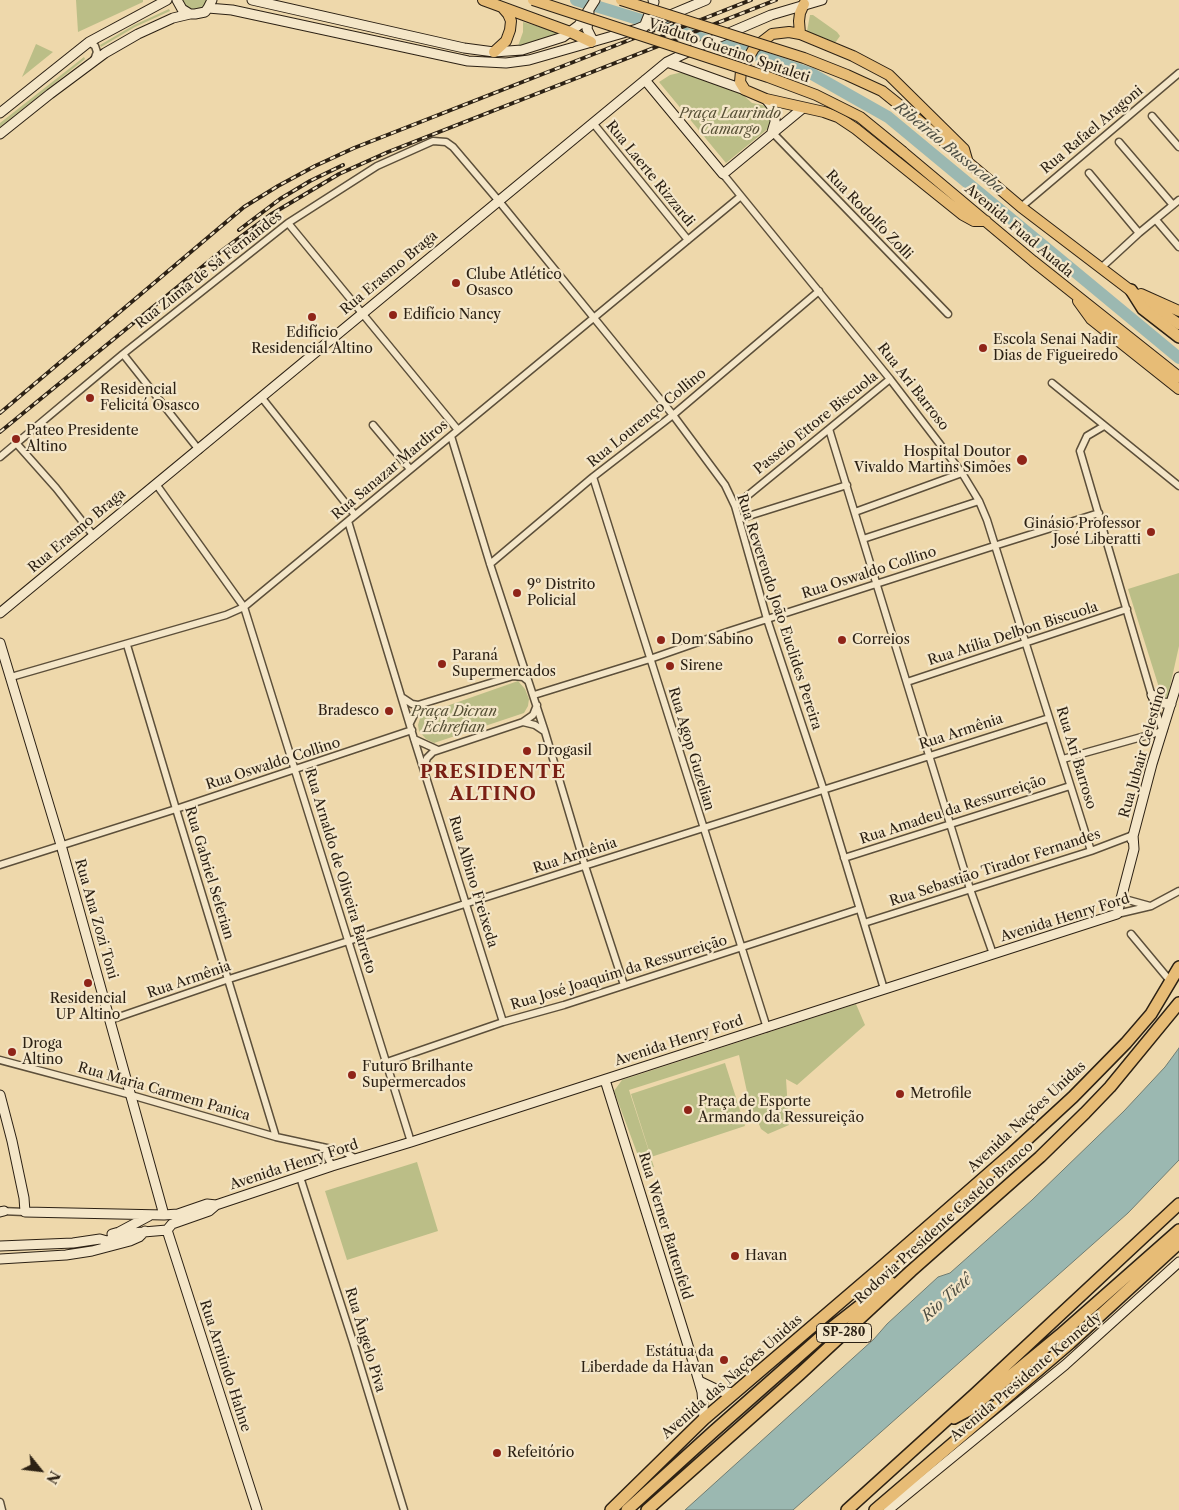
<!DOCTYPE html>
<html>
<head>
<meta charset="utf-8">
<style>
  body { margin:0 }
  #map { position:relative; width:1179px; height:1510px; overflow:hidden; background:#eed8ab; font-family:"Libre Caslon Text",serif }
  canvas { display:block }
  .north { position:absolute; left:15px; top:1445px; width:50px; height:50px; -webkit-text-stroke:4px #f4e6c8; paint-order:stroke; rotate:119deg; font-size:14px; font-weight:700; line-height:20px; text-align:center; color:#2c2114 }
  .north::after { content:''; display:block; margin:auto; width:18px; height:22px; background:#2c2114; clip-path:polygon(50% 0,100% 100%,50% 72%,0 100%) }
</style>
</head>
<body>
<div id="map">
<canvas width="1179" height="1510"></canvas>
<div class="north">N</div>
</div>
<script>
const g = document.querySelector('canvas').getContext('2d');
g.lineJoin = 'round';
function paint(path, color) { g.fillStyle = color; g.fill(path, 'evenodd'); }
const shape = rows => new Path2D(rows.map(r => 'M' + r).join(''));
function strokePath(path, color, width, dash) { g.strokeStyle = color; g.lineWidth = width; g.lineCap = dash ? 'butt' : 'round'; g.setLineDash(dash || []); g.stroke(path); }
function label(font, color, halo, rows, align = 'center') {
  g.font = font + ' "Libre Caslon Text",serif'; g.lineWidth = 4.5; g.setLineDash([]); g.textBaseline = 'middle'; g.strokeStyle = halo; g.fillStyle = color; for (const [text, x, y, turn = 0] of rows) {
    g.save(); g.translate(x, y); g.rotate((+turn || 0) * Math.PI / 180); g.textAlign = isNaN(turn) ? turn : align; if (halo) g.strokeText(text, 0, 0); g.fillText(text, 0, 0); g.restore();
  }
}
paint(shape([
  [76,0,143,0,143,2,78,32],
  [182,0,208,0,204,7,201,10,192,11,184,6],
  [169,9,170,11,135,27,101,47,100,45,134,25],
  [810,15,813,15,837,32,840,36,835,43,807,31],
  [523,22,560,33,554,37,518,46,523,32],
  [36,44,53,52,22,77],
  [84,57,85,59,0,127,0,123],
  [687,71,741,93,752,103,767,106,772,114,770,127,726,163,659,82,670,75],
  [1179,573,1179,646,1167,700,1162,697,1128,589],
  [518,681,525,689,529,699,528,706,524,713,434,743,426,739,419,731,418,725,421,715],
  [856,1004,865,1025,797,1085,786,1079,789,1125,768,1134,761,1129,749,1101,739,1055,629,1090,654,1167,643,1169,614,1091,622,1080],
  [725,1063,745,1126,651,1157,631,1094],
  [417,1162,438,1231,347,1260,325,1191]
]), '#bbbe87');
const water = shape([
  [1179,1048,1179,1160,1128,1213,793,1510,685,1510,874,1339,887,1324,938,1277,950,1273,1032,1200,1124,1111,1165,1067,1179,1048]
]);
paint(water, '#9bb8b1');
strokePath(water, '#6f7c72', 1);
strokePath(shape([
  [576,0,759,56,812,74,888,117,1179,358]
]), '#9bb8b1', 12);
const street = shape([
  [89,42,95,46,97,52,94,60],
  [1152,116,1179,147],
  [593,123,688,240],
  [772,132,948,314],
  [1119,142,1173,205],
  [1089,173,1139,233],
  [723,174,890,379,962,473,979,501,987,520,1091,851],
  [1021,207,1179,73],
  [1156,220,1179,247],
  [288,223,458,430],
  [1101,268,1139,233,1179,200],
  [123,354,199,450],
  [1052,383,1179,486],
  [262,398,355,515],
  [373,425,410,469],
  [1104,426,1087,436,1080,451,1158,717,1161,726,1164,728],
  [829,429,970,889,993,954],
  [451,436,490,564,545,732,585,866,624,985],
  [16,443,56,488,93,535],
  [0,457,123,354,288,223,377,166,433,141,446,142,453,147,498,200,673,415,725,485,735,506,767,619,824,791,884,989],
  [593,477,767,1028],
  [156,484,244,607,411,1142],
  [735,506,890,379],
  [855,512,962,473],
  [739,519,847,485],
  [348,521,414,739,503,1022],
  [863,539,979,501],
  [490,564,593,477,673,415,819,291],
  [127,645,176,809,276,1137],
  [11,677,226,615,244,607,741,196],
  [907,682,1127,609],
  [534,695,650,659,730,631,994,546,1099,513],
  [403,698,412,704,418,705,513,676,523,677,528,681],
  [523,722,535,725,544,731],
  [410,723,415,713,422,705],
  [414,739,438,750],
  [1063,759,1163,731],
  [424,767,427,758,433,752,523,722,533,715,537,705],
  [844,858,1070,786],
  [0,865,176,809,412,730],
  [1121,898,1150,906],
  [1117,914,1151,906,1179,891],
  [864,923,1091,851,1133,835],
  [1131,934,1171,982],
  [110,1020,229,979,1049,718],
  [0,1060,131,1095,276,1137,345,1152,356,1159],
  [387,1062,503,1022,564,1005,859,909],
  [322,1147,332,1166],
  [300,1177,353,1342,404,1510],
  [1,1211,25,1212],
  [0,1502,2,1510]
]);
const secondary = shape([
  [177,0,182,9,190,14,195,14,205,12,208,8,212,0],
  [252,0,464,48,494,52,522,50,563,37,579,25,595,0],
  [208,8,232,10,468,61,506,63,529,60,637,29,706,0],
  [589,12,587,29,593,41],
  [644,27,654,2,653,0],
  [667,62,745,90],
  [645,80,723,174,803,108],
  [766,99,773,108,775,114,775,122,772,132],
  [0,113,89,42,167,0],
  [0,134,50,94,105,53,138,34,173,18,190,14],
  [0,613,667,62,715,39,771,15,822,0],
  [0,643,61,845,164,1215],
  [1152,695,1157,702,1171,704],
  [1132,840,1152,764,1179,677],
  [605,1080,695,1368,702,1392,704,1419],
  [0,1095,12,1141,24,1198,25,1212,164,1215,178,1214,207,1204,216,1205,209,1211,172,1224,167,1230],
  [216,1205,332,1166,411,1142,1117,914,1134,849,1133,835],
  [0,1212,4,1211],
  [167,1230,257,1510],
  [112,1234,119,1232,149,1216],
  [0,1246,73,1243,100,1239,107,1241,132,1233,167,1230],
  [0,1259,66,1255,92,1251,130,1241,139,1237,145,1231],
  [699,1381,720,1391,734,1393],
  [888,1510,1065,1365,1179,1262]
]);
const primary = shape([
  [483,0,570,32,591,42],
  [800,34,799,21,800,13,804,4],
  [494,52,506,41,510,30,511,21,508,14,502,7],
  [923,124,1021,207,1143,300,1179,324],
  [903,152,1033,261,1179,377],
  [968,163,964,149,889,75,853,56,800,34,789,32,772,34,754,48,741,71,740,82,745,90,766,99,824,112,838,117,856,129,963,215,974,221,986,221],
  [1141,294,1179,311],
  [1078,301,1091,319,1179,389]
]);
const highway = shape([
  [1131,290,1143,309,1179,337],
  [954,1418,969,1410,1060,1335,1179,1230],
  [611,1510,704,1419,877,1271,1010,1155,1073,1097,1126,1043,1151,1014,1179,967],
  [627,1510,714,1431,825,1333,890,1282],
  [647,1510,800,1374,911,1271,1040,1157,1085,1113,1110,1087,1179,1003],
  [847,1510,975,1394,1179,1204],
  [875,1510,1070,1343,1179,1243]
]);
strokePath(street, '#5c4f3a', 9);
strokePath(secondary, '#2c2114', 11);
strokePath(primary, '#2c2114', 12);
strokePath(highway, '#2c2114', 14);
strokePath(street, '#f4e6c8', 6);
strokePath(secondary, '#f4e6c8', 9);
strokePath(primary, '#e7bc76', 10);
strokePath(highway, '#e7bc76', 11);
const rail = shape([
  [656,39,675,30,751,0],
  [239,230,280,199,310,181,343,165],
  [0,413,244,207,278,186,315,166,354,148,678,21],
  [0,432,224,249,270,215,339,174,388,152,776,0]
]);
strokePath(rail, '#2c2114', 4);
strokePath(rail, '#f4e6c8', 2, [5.5]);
const primaryBridge = shape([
  [533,0,768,77,816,95,860,117,903,152],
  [621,0,804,58,847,75,882,91,923,124]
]);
strokePath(primaryBridge, '#2c2114', 12, []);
strokePath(primaryBridge, '#e7bc76', 10);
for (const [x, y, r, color] of [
  [456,283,5,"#8f2418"],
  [393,315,5,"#8f2418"],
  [312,317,5,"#8f2418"],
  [983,348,5,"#8f2418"],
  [90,398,5,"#8f2418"],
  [16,439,5,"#8f2418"],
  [1022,460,6,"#8f2418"],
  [1151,532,5,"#8f2418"],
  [517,593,5,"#8f2418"],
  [661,640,5,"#8f2418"],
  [842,640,5,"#8f2418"],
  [442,664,5,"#8f2418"],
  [670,666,5,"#8f2418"],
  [389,711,5,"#8f2418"],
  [527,751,5,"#8f2418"],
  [88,983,5,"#8f2418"],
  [12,1052,5,"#8f2418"],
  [352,1075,5,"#8f2418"],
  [900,1094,5,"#8f2418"],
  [688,1110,5,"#8f2418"],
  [735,1256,5,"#8f2418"],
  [724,1360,5,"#8f2418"],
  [497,1453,5,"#8f2418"]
]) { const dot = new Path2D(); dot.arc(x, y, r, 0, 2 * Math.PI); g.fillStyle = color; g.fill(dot); strokePath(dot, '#f4e6c8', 2); }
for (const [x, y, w] of [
  [844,1333,55]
]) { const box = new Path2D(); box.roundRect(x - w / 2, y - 9.5, w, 19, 4); g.fillStyle = '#f4e6c8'; g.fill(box); strokePath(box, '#2c2114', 1); }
label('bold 12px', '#2c2114', null, [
  ["SP-280",844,1333]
]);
label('14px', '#2c2114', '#f4e6c8', [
  ["Viaduto Guerino Spitaleti",729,51,19],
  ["Rua Rafael Aragoni",1092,130,-40],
  ["Rua Laerte Rizzardi",650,174,51],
  ["Rua Rodolfo Zolli",869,215,46],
  ["Avenida Fuad Auada",1019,231,40],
  ["Rua Zuma de Sá Fernandes",209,270,-38],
  ["Rua Erasmo Braga",389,273,-40],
  ["Rua Ari Barroso",913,387,52],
  ["Rua Lourenço Collino",647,418,-39],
  ["Passeio Ettore Biscuola",816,423,-39],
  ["Rua Sanazar Mardiros",390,470,-40],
  ["Rua Erasmo Braga",77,531,-40],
  ["Rua Oswaldo Collino",869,573,-18],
  ["Rua Reverendo João Euclides Pereira",779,612,72],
  ["Rua Atília Delbon Biscuola",1013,634,-18],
  ["Rua Armênia",961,732,-18],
  ["Rua Agop Guzelian",691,749,73],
  ["Rua Jubair Celestino",1143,752,-74],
  ["Rua Ari Barroso",1076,758,73],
  ["Rua Oswaldo Collino",273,764,-18],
  ["Rua Amadeu da Ressurreição",953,810,-18],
  ["Rua Armênia",575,856,-18],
  ["Rua Sebastião Tirador Fernandes",995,868,-18],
  ["Rua Arnaldo de Oliveira Barreto",340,871,73],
  ["Rua Gabriel Seferian",209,873,73],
  ["Rua Albino Freixeda",473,882,73],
  ["Avenida Henry Ford",1065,918,-17],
  ["Rua Ana Zozi Toni",96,919,74],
  ["Rua José Joaquim da Ressurreição",619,973,-17],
  ["Rua Armênia",189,980,-19],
  ["Avenida Henry Ford",679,1041,-18],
  ["Rua Maria Carmem Panica",164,1092,16],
  ["Avenida Nações Unidas",1027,1117,-43],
  ["Avenida Henry Ford",294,1165,-18],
  ["Rodovia Presidente Castelo Branco",944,1223,-42],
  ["Rua Werner Battenfeld",665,1226,73],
  ["Rua Ângelo Piva",365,1340,73],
  ["Rua Armindo Hahne",225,1366,72],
  ["Avenida das Nações Unidas",732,1377,-41],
  ["Avenida Presidente Kennedy",1026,1377,-40]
]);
label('italic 14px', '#575036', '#f4e6c8', [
  ["Praça Laurindo",730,114],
  ["Camargo",730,130],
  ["Praça Dicran",454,712],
  ["Echrefian",454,728]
]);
label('14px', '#2c2114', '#f4e6c8', [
  ["Clube Atlético",466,275],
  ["Osasco",466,291],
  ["Edifício Nancy",403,315],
  ["Edifício",312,333,"center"],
  ["Residencial Altino",312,349,"center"],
  ["Escola Senai Nadir",993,340],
  ["Dias de Figueiredo",993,356],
  ["Residencial",100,390],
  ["Felicitá Osasco",100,406],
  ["Pateo Presidente",26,431],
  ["Altino",26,447],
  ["Hospital Doutor",1011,452,"right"],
  ["Vivaldo Martins Simões",1011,468,"right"],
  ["Ginásio Professor",1141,524,"right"],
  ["José Liberatti",1141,540,"right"],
  ["9º Distrito",527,585],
  ["Policial",527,601],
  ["Dom Sabino",671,640],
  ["Correios",852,640],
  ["Paraná",452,656],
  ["Supermercados",452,672],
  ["Sirene",680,666],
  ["Bradesco",379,711,"right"],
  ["Drogasil",537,751],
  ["Residencial",88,999,"center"],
  ["UP Altino",88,1015,"center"],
  ["Droga",22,1044],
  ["Altino",22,1060],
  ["Futuro Brilhante",362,1067],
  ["Supermercados",362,1083],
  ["Metrofile",910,1094],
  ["Praça de Esporte",698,1102],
  ["Armando da Ressureição",698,1118],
  ["Havan",745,1256],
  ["Estátua da",714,1352,"right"],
  ["Liberdade da Havan",714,1368,"right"],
  ["Refeitório",507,1453]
], 'left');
label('italic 15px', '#4d4e43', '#f4e6c8', [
  ["Ribeirão Bussocaba",949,148,39],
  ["Rio Tietê",947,1298,-42]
]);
g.letterSpacing = '1px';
label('bold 19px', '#7a1f14', '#f4e6c8', [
  ["PRESIDENTE",493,773],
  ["ALTINO",493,795]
]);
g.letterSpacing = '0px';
</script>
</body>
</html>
